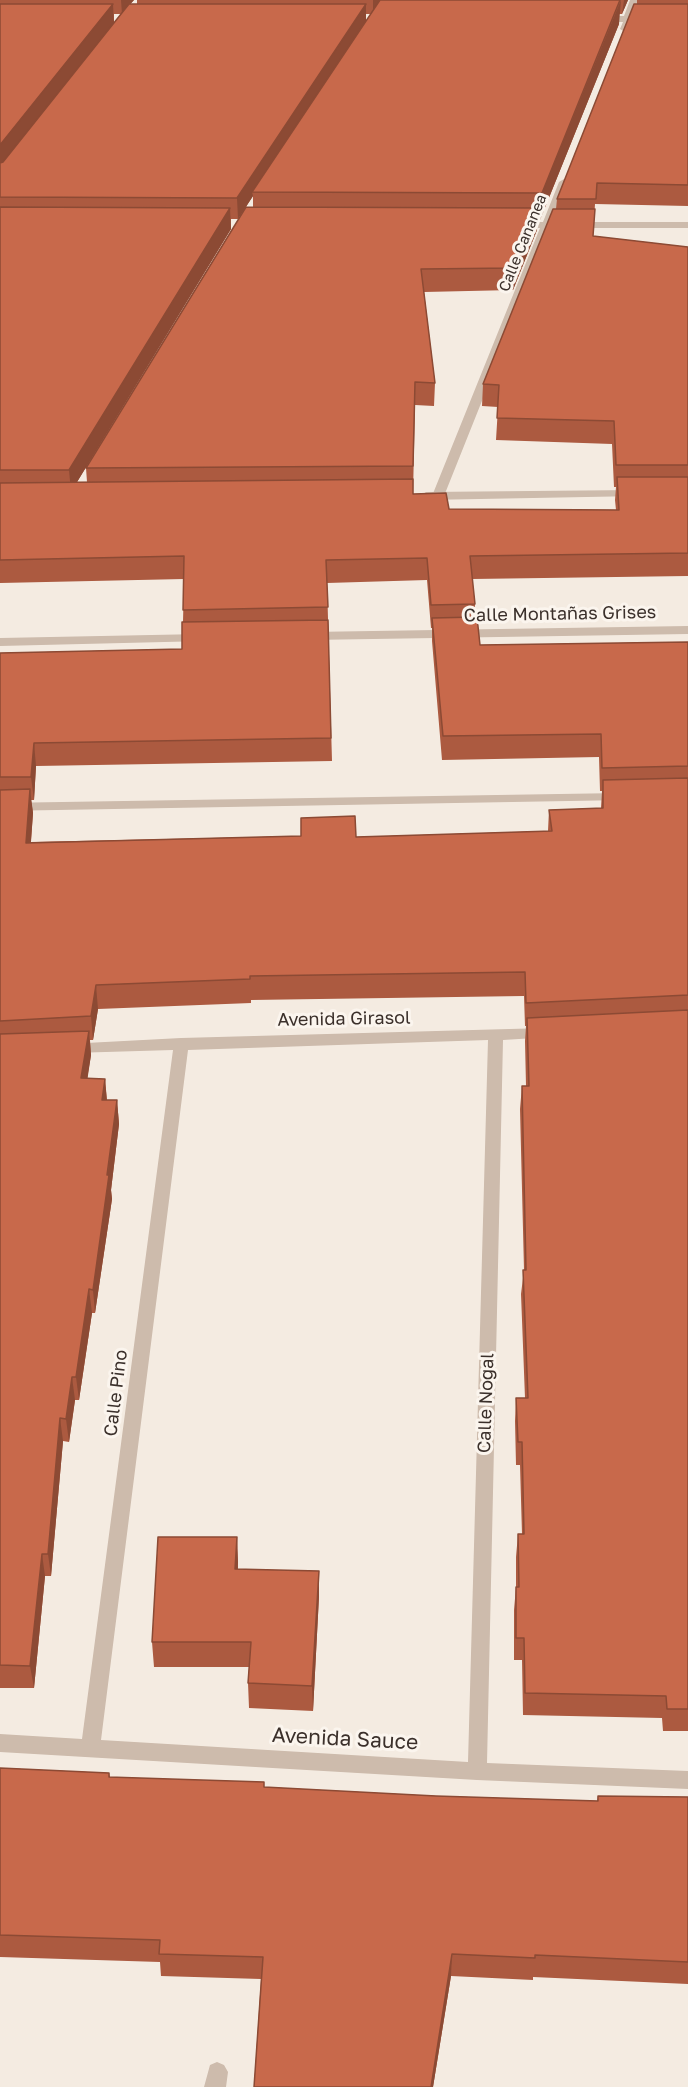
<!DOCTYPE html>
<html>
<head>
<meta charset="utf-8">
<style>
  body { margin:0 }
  canvas { display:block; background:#f4ebe1 }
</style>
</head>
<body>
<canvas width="688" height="2087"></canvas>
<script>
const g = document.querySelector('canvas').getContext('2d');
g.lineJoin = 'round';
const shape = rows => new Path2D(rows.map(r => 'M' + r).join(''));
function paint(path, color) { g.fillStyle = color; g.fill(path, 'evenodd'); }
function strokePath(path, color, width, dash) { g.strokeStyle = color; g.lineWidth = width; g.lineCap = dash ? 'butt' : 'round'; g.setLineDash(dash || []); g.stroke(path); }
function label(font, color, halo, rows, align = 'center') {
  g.font = font + ' "Golos Text",sans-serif'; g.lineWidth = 6; g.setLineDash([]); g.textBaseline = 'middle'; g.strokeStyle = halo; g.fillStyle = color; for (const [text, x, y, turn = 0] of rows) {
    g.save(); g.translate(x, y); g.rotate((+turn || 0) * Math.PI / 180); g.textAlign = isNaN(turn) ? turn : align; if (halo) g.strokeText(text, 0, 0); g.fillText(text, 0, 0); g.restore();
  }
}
paint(shape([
  [630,0,638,0,633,16,688,16,688,22,632,22,630,29,625,32,620,29,623,22,600,22,596,19,600,16,624,16,630,0],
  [564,179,569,182,553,222,688,222,688,228,551,228,444,496,438,500,434,498,432,496,540,228,516,228,511,225,516,222,543,222,559,182,564,179],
  [688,626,688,634,310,640,304,636,310,632,688,626],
  [202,634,206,635,208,638,206,641,0,646,0,638,202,634],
  [621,793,626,794,628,797,626,800,0,811,0,803,621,793],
  [546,1028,553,1033,551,1037,503,1040,487,1763,688,1771,688,1789,477,1780,0,1752,0,1734,82,1739,173,1050,72,1053,64,1048,67,1044,181,1038,546,1028],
  [488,1040,468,1762,101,1740,188,1050,488,1040],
  [217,2062,224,2065,228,2072,226,2087,204,2087,210,2065,217,2062]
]), '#cdbbac');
paint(shape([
  [636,490,642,494,640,496,426,500,420,496,426,492,636,490]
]), '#cdbbac');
paint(shape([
  [0,0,134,0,130,4,137,4,137,0,628,0,622,14,619,14,619,24,540,220,537,220,537,230,513,290,424,292,435,383,434,406,415,405,413,494,449,509,616,510,615,500,616,487,614,487,612,444,496,440,498,407,482,406,483,384,556,209,557,199,637,4,637,0,688,0,688,206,595,204,593,236,688,247,688,576,472,579,475,604,475,617,480,645,688,642,688,1731,663,1731,662,1718,523,1715,522,1660,514,1660,514,1610,516,1587,516,1557,518,1534,522,1534,520,1465,516,1465,515,1421,516,1398,525,1398,521,1294,524,1270,520,1109,522,1086,526,1086,525,1041,526,1026,525,1026,524,996,251,1000,251,1003,98,1009,93,1040,90,1040,91,1055,87,1079,105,1079,107,1100,117,1100,119,1124,111,1190,112,1199,95,1313,92,1313,79,1400,75,1400,69,1442,63,1441,51,1576,45,1576,34,1688,0,1688,0,653,182,649,183,622,184,579,0,583],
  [114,14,121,14,114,23],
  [366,14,371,14,366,21],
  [253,196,253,207,86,468,87,482,77,482,231,229,231,219,238,219],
  [427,580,431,628,432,628,432,641,442,760,599,757,600,791,602,791,601,808,549,810,548,831,356,837,301,818,301,836,31,842,33,813,31,800,34,800,36,766,332,761,327,583],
  [237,1537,238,1569,319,1596,313,1711,249,1708,248,1683,249,1667,154,1667,152,1642],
  [0,1768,109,1773,110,1777,264,1787,436,1796,597,1801,598,1796,688,1797,688,1984,533,1977,533,1980,451,1976,433,2087,254,2087,261,1979,161,1976,160,1962,0,1957]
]), '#ac5a40');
paint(shape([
  [121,0,134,0,122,14],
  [373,0,383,0,373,14],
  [621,0,619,24,540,220,542,193],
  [624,0,628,0,622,14],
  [113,4,114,24,0,168,0,145],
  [366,4,366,24,252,192,253,196,238,219,237,198],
  [230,208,231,229,71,492,69,470],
  [538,208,537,230,513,290,514,268],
  [34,743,36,766,34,800,31,777],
  [30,789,33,813,29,866,26,843],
  [96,985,98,1009,93,1040,91,1016],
  [89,1031,91,1055,84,1102,81,1078],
  [105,1079,107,1103,102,1100],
  [117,1100,119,1124,111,1190,112,1199,95,1313,93,1290],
  [89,1289,92,1313,79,1400,76,1377],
  [72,1377,75,1400,69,1442,66,1419],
  [60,1418,63,1441,51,1576,48,1554],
  [237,1537,238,1562,237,1594,235,1569],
  [42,1554,45,1576,34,1688,30,1666],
  [319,1571,319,1596,313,1711,312,1686],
  [452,1954,451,1976,433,2087,431,2087]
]), '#8c4a34');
const building = shape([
  [380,0,620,0,542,193,252,192,380,0],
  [0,4,113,4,0,145,0,4],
  [129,4,366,4,237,198,0,197,0,163,3,162,129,4],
  [634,4,688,4,688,185,597,183,596,199,557,199,634,4],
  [0,207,230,208,69,470,0,470,0,207],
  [246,207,538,208,514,268,421,269,435,383,415,382,413,466,86,468,246,207],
  [553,209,595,209,593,236,688,247,688,465,616,465,614,421,497,418,499,385,483,384,553,209],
  [617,477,688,477,688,553,470,556,475,604,431,605,427,558,326,560,328,607,183,610,184,556,0,560,0,483,413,479,413,494,446,493,449,509,619,510,617,477],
  [477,617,480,645,688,642,688,766,602,768,601,734,443,736,432,618,477,617],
  [328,620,331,738,34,743,31,777,0,777,0,653,182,649,182,622,328,620],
  [688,778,688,995,526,1003,525,972,250,976,250,979,96,985,91,1016,0,1021,0,790,30,789,26,843,301,836,301,818,355,816,356,837,552,831,549,810,603,808,603,780,688,778],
  [688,1010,688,1709,667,1709,666,1696,525,1693,524,1638,516,1638,516,1587,519,1587,518,1534,524,1534,522,1442,518,1442,516,1398,528,1398,523,1270,526,1270,522,1086,529,1086,527,1018,688,1010],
  [89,1031,81,1078,105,1079,102,1100,117,1100,107,1175,109,1175,93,1290,89,1289,76,1377,72,1377,66,1419,60,1418,48,1554,42,1554,30,1666,0,1665,0,1034,89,1031],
  [158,1537,237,1537,235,1569,319,1571,312,1686,248,1683,251,1642,152,1642,158,1537],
  [0,1768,109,1773,109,1777,264,1782,264,1787,436,1796,598,1801,598,1796,688,1797,688,1962,535,1955,535,1958,452,1954,431,2087,254,2087,263,1957,159,1954,160,1940,0,1935,0,1768]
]);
paint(building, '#c8694b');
strokePath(building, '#8c4a34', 1.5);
label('15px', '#3b302b', '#fbf5ee', [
  ["Calle Cananea",523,243,-68]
]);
label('18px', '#3b302b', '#fbf5ee', [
  ["Calle Montañas Grises",560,614,-1],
  ["Avenida Girasol",344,1019,-1],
  ["Calle Pino",116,1393,-83],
  ["Calle Nogal",486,1403,-88]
]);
label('21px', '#3b302b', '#fbf5ee', [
  ["Avenida Sauce",345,1739,3]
]);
</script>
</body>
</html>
